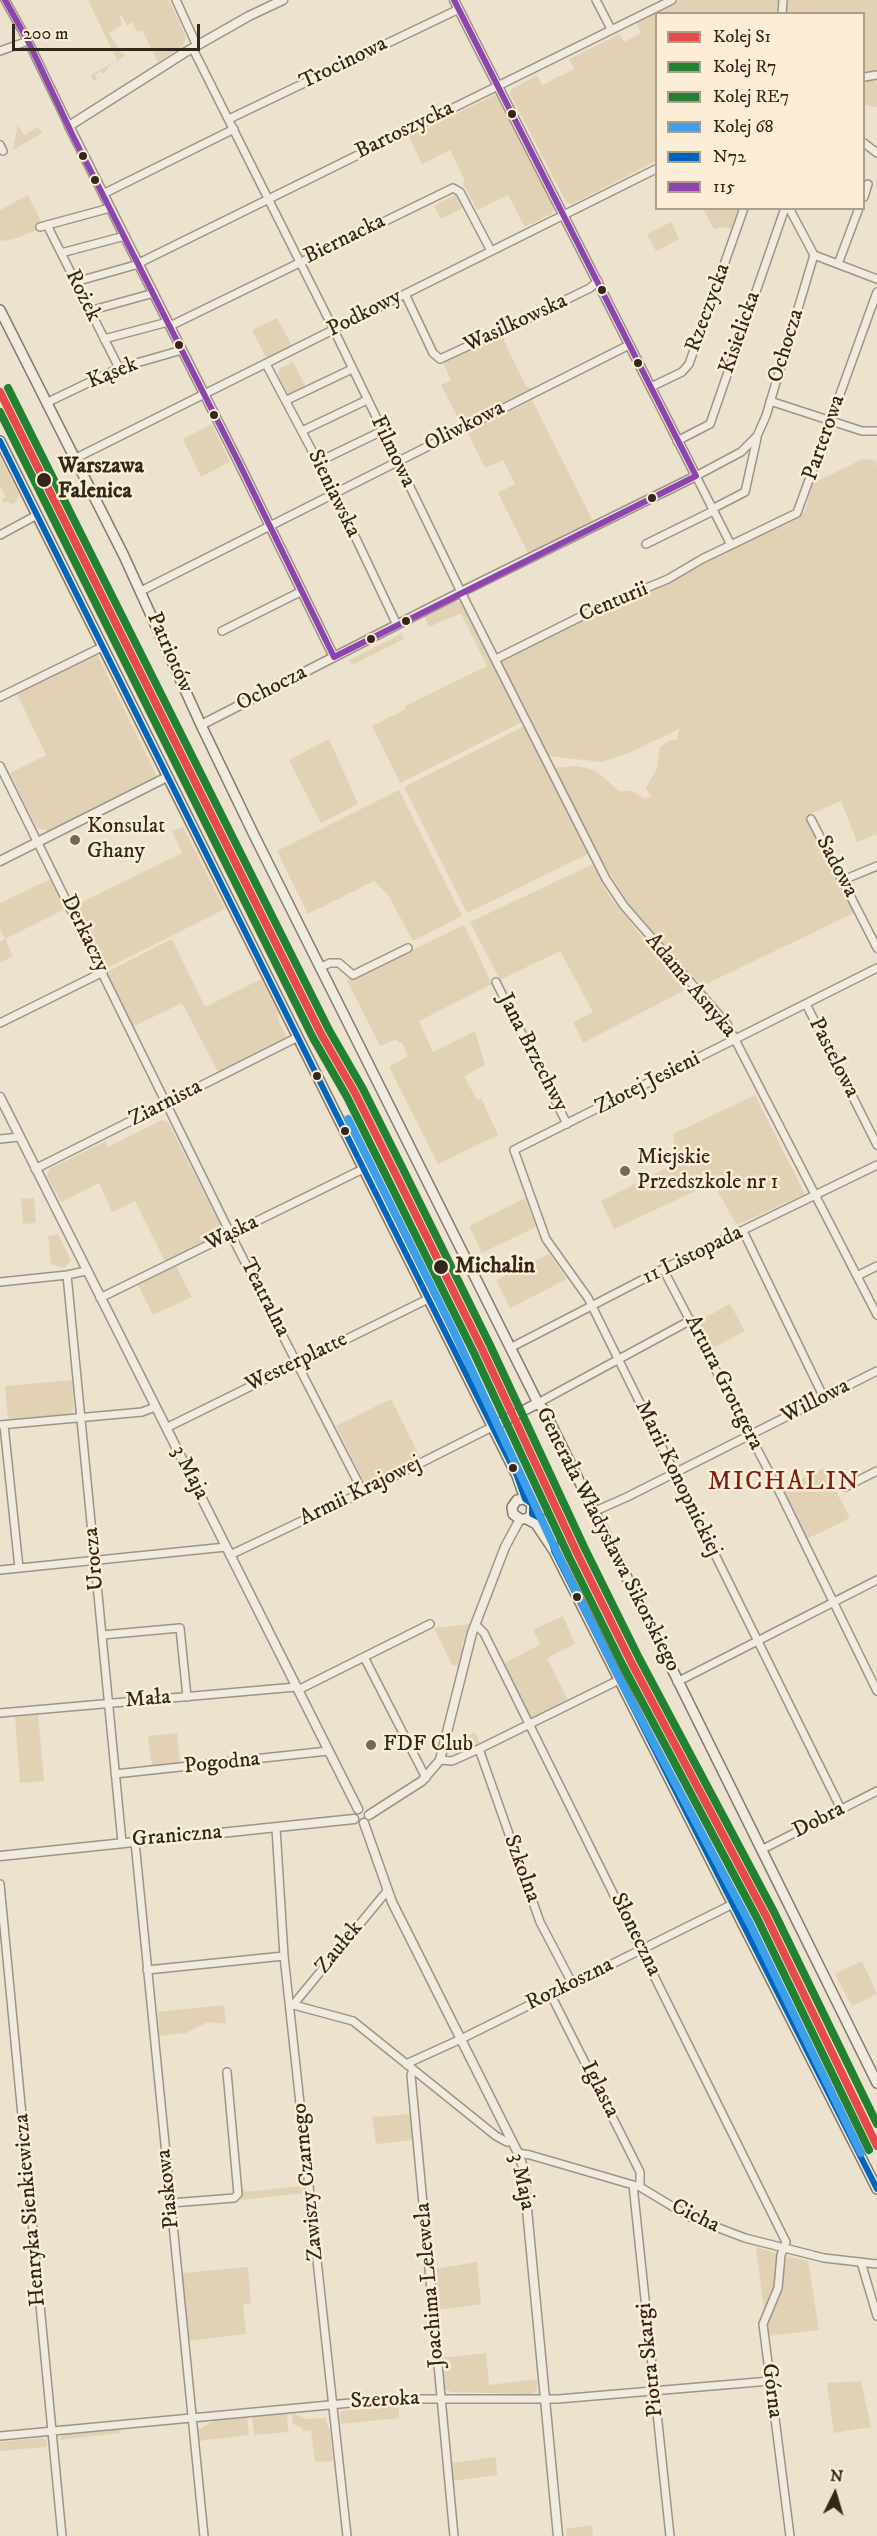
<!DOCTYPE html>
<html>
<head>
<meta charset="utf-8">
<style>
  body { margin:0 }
  #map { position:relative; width:877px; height:2536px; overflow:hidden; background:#ede2cd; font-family:"IM FELL DW Pica",serif }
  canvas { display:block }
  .legend { position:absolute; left:655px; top:12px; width:210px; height:198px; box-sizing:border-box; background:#fceed6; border:2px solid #ac9e8a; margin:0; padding:8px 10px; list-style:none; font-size:18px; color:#332719 }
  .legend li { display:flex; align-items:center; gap:12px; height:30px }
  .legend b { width:30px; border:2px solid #ac9e8a }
  .north { position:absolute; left:805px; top:2464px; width:60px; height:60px; -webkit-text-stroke:4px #fceed6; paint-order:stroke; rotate:5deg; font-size:16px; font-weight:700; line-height:24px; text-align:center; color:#332719 }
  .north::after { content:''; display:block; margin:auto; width:21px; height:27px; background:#332719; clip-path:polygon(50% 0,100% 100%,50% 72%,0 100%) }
  .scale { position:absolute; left:12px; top:24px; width:188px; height:27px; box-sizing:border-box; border:3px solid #332719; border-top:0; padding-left:8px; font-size:18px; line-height:21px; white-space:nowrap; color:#332719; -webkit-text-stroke:4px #fceed6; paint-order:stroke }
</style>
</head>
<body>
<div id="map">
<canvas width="877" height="2536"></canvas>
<ul class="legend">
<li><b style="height:8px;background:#e74a4a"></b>Kolej S1</li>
<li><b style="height:8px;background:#238132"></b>Kolej R7</li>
<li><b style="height:8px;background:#238132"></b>Kolej RE7</li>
<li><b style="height:8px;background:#3d9fe9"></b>Kolej 68</li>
<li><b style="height:8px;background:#0065bd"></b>N72</li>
<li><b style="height:8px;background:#8e44ad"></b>115</li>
</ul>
<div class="north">N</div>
<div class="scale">200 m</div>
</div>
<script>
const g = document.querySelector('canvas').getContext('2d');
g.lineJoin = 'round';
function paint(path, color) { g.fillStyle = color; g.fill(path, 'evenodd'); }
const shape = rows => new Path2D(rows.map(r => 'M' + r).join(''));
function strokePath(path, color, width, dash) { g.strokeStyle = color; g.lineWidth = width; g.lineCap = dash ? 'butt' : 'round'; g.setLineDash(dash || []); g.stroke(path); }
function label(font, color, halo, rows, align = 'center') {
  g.font = font + ' "IM FELL DW Pica",serif'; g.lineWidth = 5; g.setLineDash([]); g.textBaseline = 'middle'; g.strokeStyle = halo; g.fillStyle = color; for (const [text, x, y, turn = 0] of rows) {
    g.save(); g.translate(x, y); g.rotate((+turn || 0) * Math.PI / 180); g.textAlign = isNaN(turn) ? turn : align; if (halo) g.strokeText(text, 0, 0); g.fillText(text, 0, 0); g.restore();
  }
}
paint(shape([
  [88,0,169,0,186,37,183,46,158,62,142,30,137,32,132,22,127,25,119,12,122,25,109,33,121,53,126,55,109,66,104,74,101,71,95,75,97,79,94,81,91,75,117,60],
  [679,0,780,0,780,4,777,5,777,13,656,14,656,161,572,204,566,202,510,94,512,89,537,75,542,85,574,69,569,59,620,34,624,42,641,33,636,22],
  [786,0,877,0,877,107,864,105,864,81,866,80,869,71,864,71,864,14,786,14],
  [494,95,499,98,555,207,553,213,525,227,508,195,477,210,463,184,465,181,450,150,422,164,409,137],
  [18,125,24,135,38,127,42,133,13,150],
  [456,194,464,207,441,219,434,206],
  [28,195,42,223,38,224,40,229,14,239,0,241,0,210],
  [703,209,742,209,734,232,727,227,714,229],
  [671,222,679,239,656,251,647,234],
  [277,318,292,346,267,359,252,330],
  [496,336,498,340,505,338,504,341,526,386,533,389,461,424,441,385,451,381,443,361],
  [293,362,307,389,290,397,278,375,279,369],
  [532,400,593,521,528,553,498,493,515,484,503,460,485,468,468,433],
  [212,424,230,462,201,477,183,439],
  [0,457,19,494,16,502,10,505,8,501,4,503,2,499,6,497,0,486],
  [863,459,875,460,877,466,877,834,857,842,841,801,806,816,854,913,702,986,630,906,594,848,554,768,575,766,587,768,596,771,619,791,631,791,644,798,651,797,646,788,657,768,660,747,669,741,677,739,679,729,629,753,601,762,549,756,500,659,715,554,795,520,805,511,813,483],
  [452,600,461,602,465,608,524,721,400,783,372,726,406,709,405,706,487,666,461,613,429,627,424,615],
  [401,634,404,639,352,665,349,660],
  [96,652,157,776,48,831,37,828,10,773,46,755,17,694,38,684,37,681],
  [526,725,590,853,467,913,404,787],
  [329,739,358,804,321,823,289,760],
  [399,790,462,916,413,941,388,895,374,881,308,914,277,851],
  [183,827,225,909,107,968,76,905,182,853,172,831],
  [593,864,609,896,685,990,583,1043,573,1022,593,1012,560,951,500,980,470,922],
  [53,878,67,908,5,939,13,956,0,963,0,942,5,939,0,929,0,903],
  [464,925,492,984,419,1021,433,1052,475,1031,485,1065,464,1076,477,1100,481,1098,498,1135,438,1164,389,1067,407,1057,405,1048,402,1043,395,1040,380,1046,347,981],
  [172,939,205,1007,261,979,277,1011,279,1022,288,1039,219,1074,182,1003,132,1027,105,973],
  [755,1095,805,1194,737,1225,713,1183,614,1229,601,1201,671,1166,677,1159,673,1134],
  [162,1120,168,1122,221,1227,219,1234,165,1261,135,1201,112,1212,99,1183,61,1202,47,1176,49,1169,106,1141,108,1147],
  [34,1198,36,1223,23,1224,21,1199],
  [525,1198,536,1227,482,1253,469,1226],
  [58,1234,71,1261,64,1268,51,1264,48,1236],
  [549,1254,567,1279,510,1308,496,1280],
  [176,1266,192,1297,153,1315,138,1285],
  [730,1304,745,1331,711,1349,697,1322],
  [72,1380,74,1409,70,1414,8,1420,5,1386],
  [391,1399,420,1457,365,1484,336,1426],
  [824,1468,850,1518,807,1539,782,1489],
  [563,1616,575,1644,547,1658,569,1702,530,1721,503,1664,541,1644,533,1630],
  [470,1624,461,1647,463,1649,458,1665,452,1665,434,1628],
  [38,1715,44,1781,20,1783,15,1717],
  [475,1732,481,1746,460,1755,453,1752,450,1743],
  [177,1733,180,1764,152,1767,148,1736],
  [862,1961,877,1994,852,2006,835,1974],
  [224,2005,226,2024,208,2022,186,2033,159,2036,158,2012],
  [411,2114,414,2140,376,2144,372,2117],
  [299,2186,304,2187,305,2193,242,2200,240,2188,246,2192],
  [756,2247,779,2254,774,2293,764,2310],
  [787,2256,808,2261,819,2330,767,2336,765,2321,781,2290],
  [477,2262,481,2304,438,2310,434,2269],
  [248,2267,251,2303,243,2305,246,2334,188,2341,182,2273],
  [486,2353,489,2385,537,2379,537,2391,531,2394,451,2392,445,2389,442,2358],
  [861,2381,871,2427,834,2433,827,2383],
  [399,2406,399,2418,341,2424,340,2414,342,2411],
  [287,2413,288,2432,254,2435,252,2417],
  [292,2413,307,2419,326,2418,328,2428,330,2429,333,2461,315,2462,311,2430,302,2431,302,2428,293,2424],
  [247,2417,249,2435,198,2441,198,2430,215,2420],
  [120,2428,121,2433,60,2440,63,2434],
  [41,2438,46,2440,47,2447,0,2451,0,2442],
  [496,2457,497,2475,453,2481,451,2463],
  [592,2525,593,2536,567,2536,566,2529]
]), '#e1d2b6');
const minor = shape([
  [5,0,28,41,69,126],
  [176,0,197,46],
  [596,0,611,29],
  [782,14,783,0],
  [193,49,334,330,461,592,606,879,624,906,727,1024,877,1315],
  [0,51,28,41],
  [864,77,877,75],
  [229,119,459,9],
  [864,143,877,153],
  [0,145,3,151],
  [103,194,234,129],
  [864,197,868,184],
  [789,208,814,255,877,279],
  [47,225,119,368],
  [40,227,110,208],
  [61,253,125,236],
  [139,263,672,0],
  [838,264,859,208],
  [75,282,139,264],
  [405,294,433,353,440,359,529,318,590,288,598,281],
  [89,311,154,293],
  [170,326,453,188,460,192,491,251],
  [104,339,168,322],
  [266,364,334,492,397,625],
  [651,387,682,372,689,364,744,208],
  [287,400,352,369],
  [770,401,862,431,877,431],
  [46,403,119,368,182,350],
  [302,431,367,400],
  [677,441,710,424,785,208],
  [74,459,656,169],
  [318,462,382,431],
  [712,509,745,492,757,438],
  [0,535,37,515],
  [646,544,713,511],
  [731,545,696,476,741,452,757,436,766,416,814,255],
  [141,591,629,345],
  [222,631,302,591],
  [496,659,596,609,668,579,702,559,797,513,877,292],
  [0,697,102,647],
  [0,766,231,1235,363,1492],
  [811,819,877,948],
  [843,880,877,866],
  [321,967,330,963,339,963,353,975,408,948],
  [496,982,567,1124],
  [806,1004,877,1145],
  [0,1023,103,972],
  [0,1139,19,1137],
  [35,1169,296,1038],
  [743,1231,824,1398],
  [663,1269,778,1489,877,1691],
  [67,1275,122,1842],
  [857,1276,877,1266],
  [0,1282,67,1275,86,1271],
  [100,1298,363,1169],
  [510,1348,663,1269,877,1165],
  [538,1403,691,1320],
  [0,1425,142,1412,155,1407],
  [4,1425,19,1568],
  [166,1428,428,1299],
  [845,1487,877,1471],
  [593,1512,627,1497,877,1371],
  [230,1555,363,1492,492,1427],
  [0,1570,226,1547],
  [476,1625,484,1633,786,2242,781,2255,778,2288,763,2324,790,2536],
  [102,1635,180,1628,187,1697],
  [364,1657,426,1778],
  [677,1682,877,1580],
  [298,1690,430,1624],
  [0,1713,296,1687],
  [479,1749,540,1922,572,1983],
  [440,1760,452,1761,479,1749,619,1680],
  [115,1774,328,1751],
  [841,1809,588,1298,546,1239,514,1150,877,968],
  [276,1828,284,1956,347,2536],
  [135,1842,204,2536],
  [761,1850,877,1791],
  [0,1884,62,2536],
  [147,1970,284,1956],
  [551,1995,640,2172,640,2187],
  [290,2004,353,2021,496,2136,507,2142],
  [293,2005,387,1891],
  [406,2064,461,2039,733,1904],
  [413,2070,411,2075,454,2536],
  [518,2153,530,2155,640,2187,690,2217,745,2238,824,2258,877,2264],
  [633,2185,670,2536],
  [171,2203,234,2198,238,2194,227,2072],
  [861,2262,877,2316],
  [0,2436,393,2399,558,2399,770,2381]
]);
const tertiary = shape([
  [283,0,249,16,184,53,69,126,238,461,334,657],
  [201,725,461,592,696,476,454,0],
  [0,861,167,777],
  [0,1097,358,1809],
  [369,1815,422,1781,440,1760,472,1633,505,1547,520,1519],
  [364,1823,392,1902,518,2153,523,2167,558,2536],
  [0,1856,354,1819]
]);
const secondary = shape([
  [0,310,124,556,201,725,254,835,538,1403,544,1410,877,2083],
  [0,441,517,1476,525,1499,532,1504,531,1515,527,1519,520,1519,513,1514,512,1507,517,1500,525,1499],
  [492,1427,538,1403],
  [532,1514,542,1519,552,1540,553,1549],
  [527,1519,536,1524,554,1551,877,2189]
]);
strokePath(minor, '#9c9487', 10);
strokePath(tertiary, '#9c9487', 11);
strokePath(secondary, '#827b6e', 12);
strokePath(minor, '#f0eadf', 7);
strokePath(tertiary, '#f0eadf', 8);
strokePath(secondary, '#f0eadf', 9);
strokePath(shape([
  [0,441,517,1476,525,1499,532,1504,532,1514],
  [532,1514,542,1519,552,1540,554,1551,877,2189]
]), '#0065bd', 6);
strokePath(shape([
  [5,0,28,41,73,136,238,461,334,657],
  [454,0,696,476],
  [334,657,696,476]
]), '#8e44ad', 6);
strokePath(shape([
  [0,392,321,1034,355,1093,394,1171,482,1349,577,1553,631,1662,766,1916,877,2146]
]), '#e74a4a', 8);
strokePath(shape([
  [0,412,313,1038,347,1097,474,1353,569,1557,623,1666,758,1920,869,2150]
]), '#238132', 8);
strokePath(shape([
  [8,388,329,1030,363,1089,402,1167,490,1345,585,1549,639,1658,774,1912,877,2124]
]), '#238132', 8);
strokePath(shape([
  [348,1119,453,1330,561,1561,615,1670,750,1924,861,2153]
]), '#3d9fe9', 8);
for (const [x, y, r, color] of [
  [512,114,5,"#332719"],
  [83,156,5,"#332719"],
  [95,180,5,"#332719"],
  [602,290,5,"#332719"],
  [179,345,5,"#332719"],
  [638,363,5,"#332719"],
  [214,415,5,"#332719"],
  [44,480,8,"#332719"],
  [652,498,5,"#332719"],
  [406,621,5,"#332719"],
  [371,639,5,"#332719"],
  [75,840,6,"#746858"],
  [317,1076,5,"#332719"],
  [345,1131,5,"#332719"],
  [625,1171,6,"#746858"],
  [441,1267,8,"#332719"],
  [513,1468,5,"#332719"],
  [577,1597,5,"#332719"],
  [371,1745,6,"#746858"]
]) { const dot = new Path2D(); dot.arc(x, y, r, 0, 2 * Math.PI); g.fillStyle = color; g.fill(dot); strokePath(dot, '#fceed6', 2); }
label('22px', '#332719', '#fceed6', [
  ["Trocinowa",344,64,-26],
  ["Bartoszycka",405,131,-26],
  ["Biernacka",345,240,-26],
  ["Rożek",82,296,64],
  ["Rzeczycka",709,308,-70],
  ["Podkowy",365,314,-27],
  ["Wasilkowska",516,324,-25],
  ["Kisielicka",741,333,-71],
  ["Ochocza",787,346,-73],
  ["Kąsek",113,374,-22],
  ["Oliwkowa",465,427,-27],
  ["Parterowa",825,438,-71],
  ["Filmowa",392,452,64],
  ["Sieniawska",333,494,64],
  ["Centurii",614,603,-23],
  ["Patriotów",169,653,66],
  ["Ochocza",272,689,-27],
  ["Sadowa",836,867,62],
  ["Derkaczy",84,934,64],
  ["Adama Asnyka",690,986,50],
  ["Jana Brzechwy",532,1053,63],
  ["Pastelowa",833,1058,63],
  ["Złotej Jesieni",648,1084,-27],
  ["Ziarnista",166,1104,-27],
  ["Wąska",232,1234,-26],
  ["11 Listopada",693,1256,-26],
  ["Teatralna",264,1298,63],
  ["Westerplatte",297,1363,-26],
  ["Artura Grottgera",723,1383,63],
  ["Willowa",816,1402,-27],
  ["3 Maja",189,1473,63],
  ["Marii Konopnickiej",677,1479,64],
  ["Armii Krajowej",361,1492,-26],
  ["Generała Władysława Sikorskiego",607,1540,63],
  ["Urocza",95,1559,-95],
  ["Mała",148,1700,-5],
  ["Pogodna",222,1764,-6],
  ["Dobra",819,1821,-27],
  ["Graniczna",177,1837,-5],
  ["Szkolna",521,1869,70],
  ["Słoneczna",635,1935,64],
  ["Zaułek",340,1948,-51],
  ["Rozkoszna",570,1985,-26],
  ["Iglasta",599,2090,63],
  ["Zawiszy Czarnego",309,2182,-96],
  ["3 Maja",521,2182,78],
  ["Piaskowa",169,2189,-96],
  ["Henryka Sienkiewicza",31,2210,-95],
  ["Cicha",695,2217,26],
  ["Joachima Lelewela",431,2285,-95],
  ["Piotra Skargi",651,2360,-96],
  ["Górna",771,2391,83],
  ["Szeroka",385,2401,-3]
]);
label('bold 22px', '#332719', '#fceed6', [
  ["Warszawa",58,467],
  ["Falenica",58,492],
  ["Michalin",455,1267]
], 'left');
label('22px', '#332719', '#fceed6', [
  ["Konsulat",87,827],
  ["Ghany",87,852],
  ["Miejskie",637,1158],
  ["Przedszkole nr 1",637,1183],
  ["FDF Club",383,1745]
], 'left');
g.letterSpacing = '1.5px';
label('26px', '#7a1f14', '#fceed6', [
  ["MICHALIN",784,1484]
]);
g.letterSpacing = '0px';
</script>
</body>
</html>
